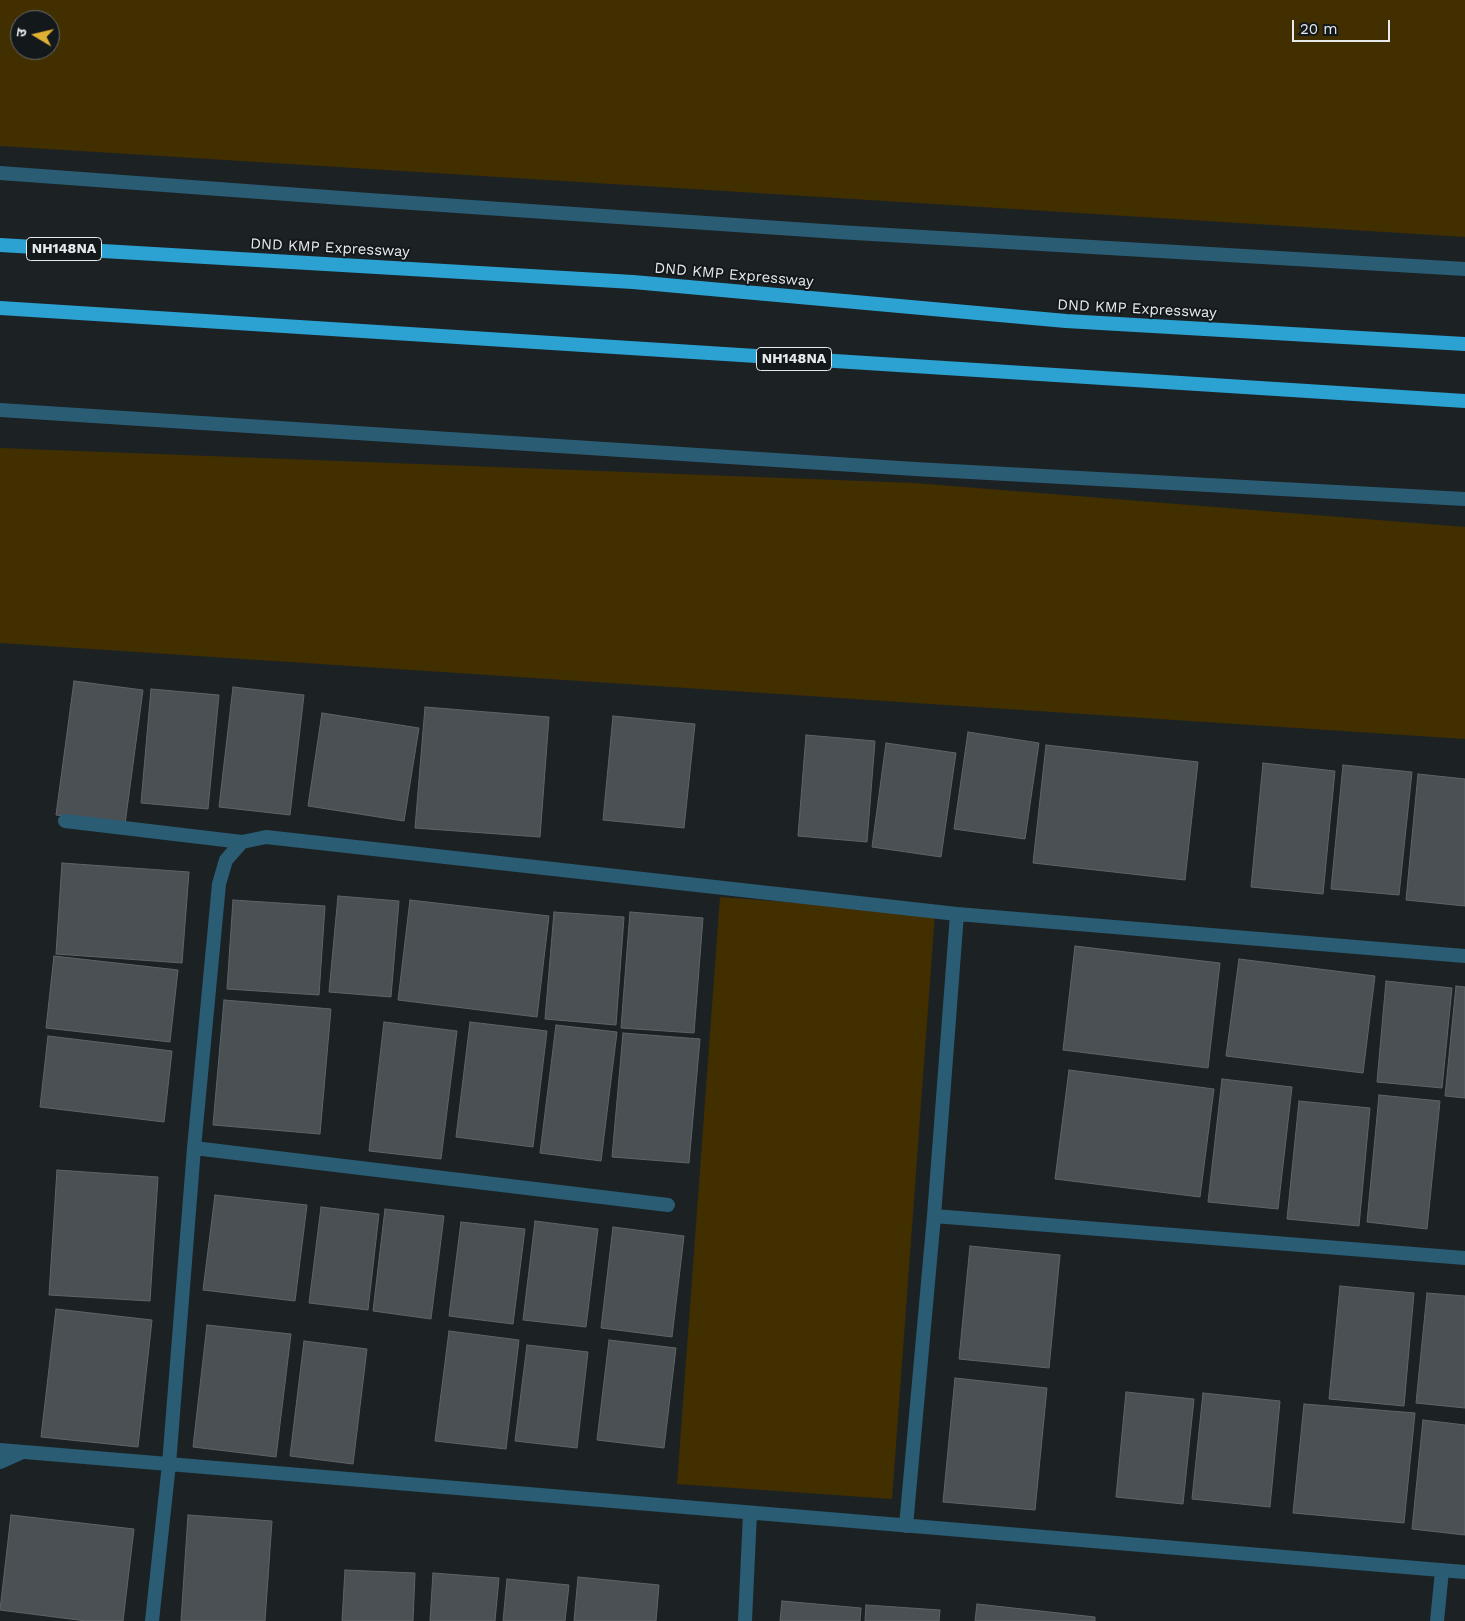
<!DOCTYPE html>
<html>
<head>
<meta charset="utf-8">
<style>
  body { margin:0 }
  #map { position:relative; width:1465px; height:1621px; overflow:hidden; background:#1c2224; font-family:"Work Sans","Noto Sans Devanagari",sans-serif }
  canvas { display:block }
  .north { position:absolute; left:10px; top:10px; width:50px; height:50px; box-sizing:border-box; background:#13181b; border:1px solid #686c6f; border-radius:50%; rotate:279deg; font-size:14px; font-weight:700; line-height:20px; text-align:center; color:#e7eaec }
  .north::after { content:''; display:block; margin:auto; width:18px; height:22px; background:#e0b034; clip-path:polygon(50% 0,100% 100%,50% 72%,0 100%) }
  .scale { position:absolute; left:1292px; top:20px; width:98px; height:22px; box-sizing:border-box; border:2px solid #e7eaec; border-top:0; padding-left:6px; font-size:15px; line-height:18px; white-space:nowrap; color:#e7eaec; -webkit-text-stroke:4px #13181b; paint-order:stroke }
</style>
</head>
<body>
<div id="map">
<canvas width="1465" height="1621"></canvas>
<div class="north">उ</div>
<div class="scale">20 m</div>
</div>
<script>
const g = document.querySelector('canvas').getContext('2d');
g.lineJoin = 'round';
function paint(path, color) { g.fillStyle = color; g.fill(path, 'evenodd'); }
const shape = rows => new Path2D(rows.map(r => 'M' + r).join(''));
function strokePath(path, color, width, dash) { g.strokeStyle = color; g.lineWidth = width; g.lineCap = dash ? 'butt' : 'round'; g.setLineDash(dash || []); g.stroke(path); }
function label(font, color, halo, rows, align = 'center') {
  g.font = font + ' "Work Sans",sans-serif'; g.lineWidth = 4; g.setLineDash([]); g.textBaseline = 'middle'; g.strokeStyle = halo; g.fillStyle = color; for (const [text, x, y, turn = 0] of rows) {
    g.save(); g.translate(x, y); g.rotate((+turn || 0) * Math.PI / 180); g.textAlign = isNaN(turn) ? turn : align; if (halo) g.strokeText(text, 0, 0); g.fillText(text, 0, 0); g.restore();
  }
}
paint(shape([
  [0,0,1465,0,1465,237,0,146],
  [20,20,50,20,50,50,20,50],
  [0,448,914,483,1465,527,1465,739,0,643],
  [720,897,935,913,892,1499,677,1484]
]), '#422f00');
const building = shape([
  [74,681,143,690,125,824,56,815,74,681],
  [233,687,304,695,290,815,219,807,233,687],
  [151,689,219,695,208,809,141,803,151,689],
  [425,707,549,717,540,837,415,828,425,707],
  [322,713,419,728,404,821,308,806,322,713],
  [613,716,695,724,684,828,603,820,613,716],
  [968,732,1039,743,1025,839,954,829,968,732],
  [806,735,875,741,867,842,798,836,806,735],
  [886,743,956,753,941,857,872,847,886,743],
  [1046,745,1198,762,1185,880,1033,863,1046,745],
  [1263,763,1335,771,1323,894,1251,887,1263,763],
  [1343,765,1412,772,1399,895,1331,889,1343,765],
  [1418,774,1465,779,1465,906,1406,900,1418,774],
  [62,863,189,872,182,963,56,954,62,863],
  [338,896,399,901,391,997,329,992,338,896],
  [233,900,325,906,319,995,227,989,233,900],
  [410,900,549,916,537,1017,398,1000,410,900],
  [554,912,624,917,616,1025,545,1019,554,912],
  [630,912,703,918,694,1033,621,1028,630,912],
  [1075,946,1220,963,1208,1068,1063,1050,1075,946],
  [54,956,178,970,170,1042,46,1028,54,956],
  [1239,959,1375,976,1363,1073,1226,1056,1239,959],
  [1386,981,1452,988,1442,1088,1377,1082,1386,981],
  [1456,986,1465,987,1465,1098,1445,1096,1456,986],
  [224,1000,331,1009,320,1134,213,1125,224,1000],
  [384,1022,457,1031,441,1159,369,1151,384,1022],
  [470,1022,547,1031,533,1147,456,1137,470,1022],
  [556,1025,617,1032,601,1161,540,1153,556,1025],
  [623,1033,700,1039,689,1163,612,1157,623,1033],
  [48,1036,172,1051,164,1122,40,1107,48,1036],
  [1069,1070,1214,1089,1200,1197,1055,1179,1069,1070],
  [1222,1079,1292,1087,1278,1209,1208,1202,1222,1079],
  [1379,1095,1440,1101,1427,1229,1367,1222,1379,1095],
  [1299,1101,1370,1108,1359,1226,1287,1219,1299,1101],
  [57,1170,158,1177,150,1301,49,1295,57,1170],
  [215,1195,307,1205,295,1301,203,1290,215,1195],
  [321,1207,379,1214,368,1310,309,1303,321,1207],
  [385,1209,444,1216,431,1319,373,1311,385,1209],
  [535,1221,598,1229,586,1327,523,1320,535,1221],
  [461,1222,525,1229,513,1324,449,1316,461,1222],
  [613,1227,684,1236,672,1337,601,1328,613,1227],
  [970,1246,1060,1255,1049,1368,959,1359,970,1246],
  [1340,1286,1414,1293,1404,1406,1329,1399,1340,1286],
  [1427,1293,1465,1296,1465,1408,1416,1403,1427,1293],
  [56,1309,152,1320,138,1447,41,1437,56,1309],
  [207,1325,291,1334,276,1457,193,1447,207,1325],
  [449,1331,519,1340,506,1449,435,1441,449,1331],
  [609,1340,676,1348,664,1448,597,1440,609,1340],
  [304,1341,367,1349,353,1464,290,1456,304,1341],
  [527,1345,588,1352,577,1448,515,1441,527,1345],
  [955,1378,1047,1388,1035,1510,943,1502,955,1378],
  [1126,1392,1194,1399,1183,1504,1116,1497,1126,1392],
  [1203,1393,1280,1401,1270,1507,1192,1499,1203,1393],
  [1304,1404,1415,1413,1404,1523,1293,1513,1304,1404],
  [1423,1420,1465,1425,1465,1535,1412,1529,1423,1420],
  [11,1515,134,1529,123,1621,86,1621,0,1610,11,1515],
  [188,1515,272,1521,265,1621,181,1621,188,1515],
  [345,1570,415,1573,413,1621,342,1621,345,1570],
  [433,1573,499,1578,495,1621,430,1621,433,1573],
  [578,1577,659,1585,656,1621,574,1621,578,1577],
  [507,1579,569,1585,565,1621,503,1621,507,1579],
  [782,1601,861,1608,860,1621,780,1621,782,1601],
  [977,1604,1095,1617,1095,1621,975,1621,977,1604],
  [866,1605,940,1610,939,1621,865,1621,866,1605]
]);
paint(building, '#4a5054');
strokePath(building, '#5e6467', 1);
strokePath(shape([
  [65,821,242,842],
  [194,1148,668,1205],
  [934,1216,1465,1258],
  [0,1450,1465,1572],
  [0,1462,20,1453],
  [906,1526,934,1216,957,914],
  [152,1621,169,1464,194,1148,219,884,226,860,242,842,266,837,957,914,1465,956],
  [745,1621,750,1513],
  [1437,1621,1442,1571]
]), '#2a5c74', 14);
strokePath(shape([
  [0,173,369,200,838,232,1465,269],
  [0,410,915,469,1465,499]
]), '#2a5c74', 14);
strokePath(shape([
  [0,245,633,282,1066,321,1465,344],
  [0,308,1465,401]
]), '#2ca2d2', 14);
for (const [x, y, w] of [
  [64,249,75],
  [794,359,75]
]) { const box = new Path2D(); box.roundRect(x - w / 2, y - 11.5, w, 23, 4); g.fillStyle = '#13181b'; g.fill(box); strokePath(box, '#e7eaec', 1); }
label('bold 14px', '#e7eaec', null, [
  ["NH148NA",64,249],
  ["NH148NA",794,359]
]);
label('15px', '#e7eaec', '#13181b', [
  ["DND KMP Expressway",330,248,3],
  ["DND KMP Expressway",734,275,5],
  ["DND KMP Expressway",1137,309,3]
]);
</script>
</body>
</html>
